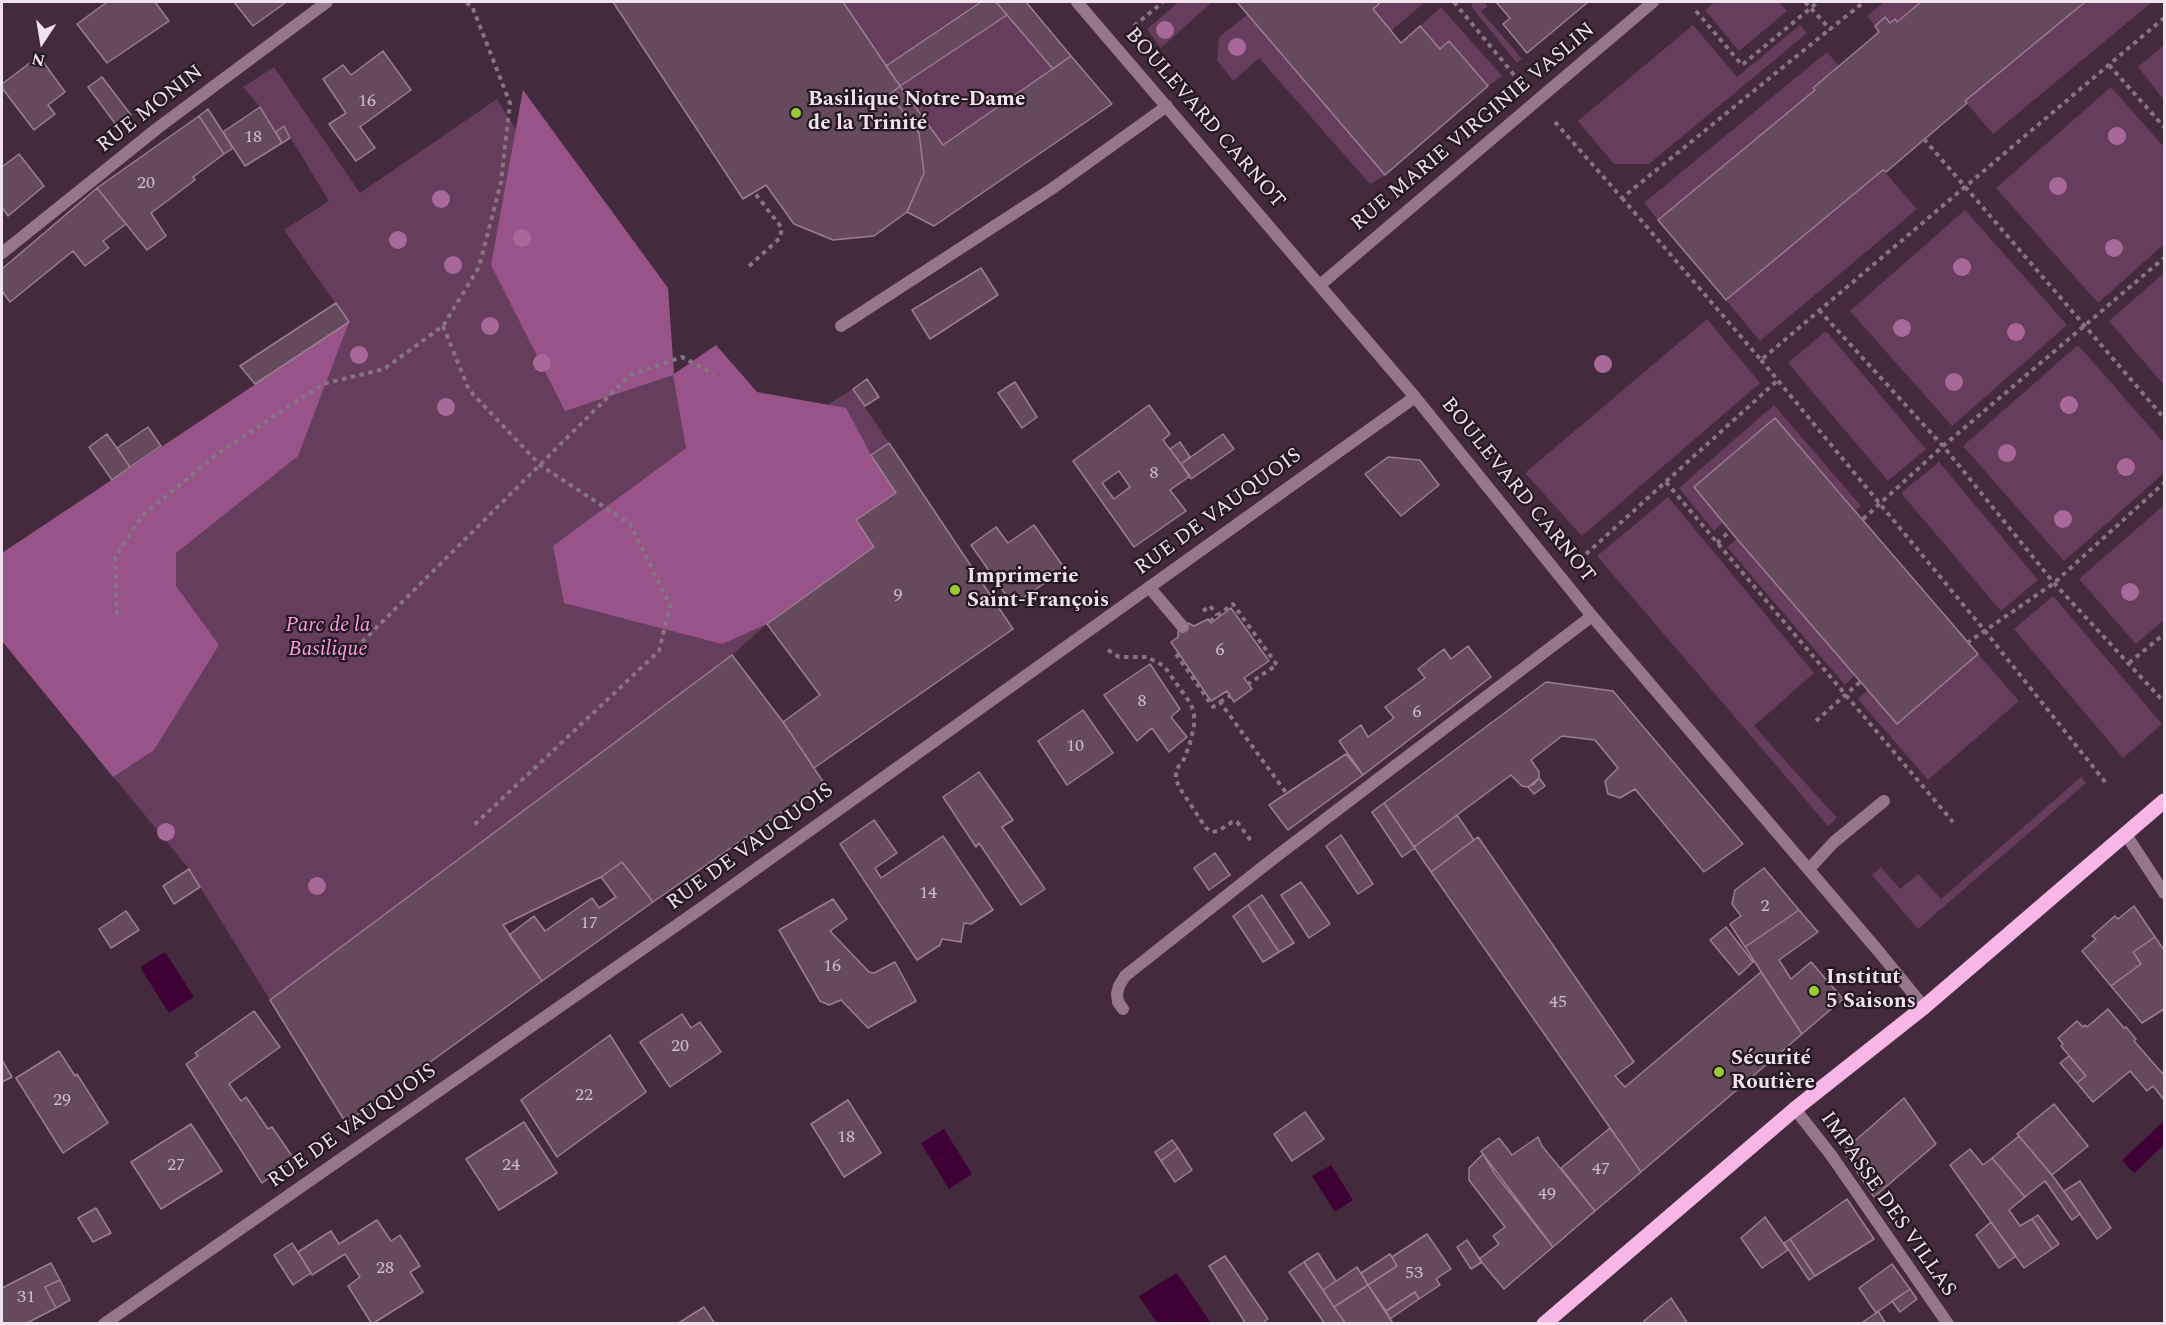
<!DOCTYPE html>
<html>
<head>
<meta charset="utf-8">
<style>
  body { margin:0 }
  #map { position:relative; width:2166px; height:1325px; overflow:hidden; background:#432b3d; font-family:Spectral,serif }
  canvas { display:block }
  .frame { position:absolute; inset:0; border:3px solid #f2e2ee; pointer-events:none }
  .north { position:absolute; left:12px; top:12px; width:60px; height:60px; -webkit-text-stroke:4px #231820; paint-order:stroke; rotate:192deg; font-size:16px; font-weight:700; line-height:24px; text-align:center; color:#f2e2ee }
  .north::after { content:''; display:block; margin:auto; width:21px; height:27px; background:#f2e2ee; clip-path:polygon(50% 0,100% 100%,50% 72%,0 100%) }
</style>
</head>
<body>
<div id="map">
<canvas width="2166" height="1325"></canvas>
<div class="frame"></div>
<div class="north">N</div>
</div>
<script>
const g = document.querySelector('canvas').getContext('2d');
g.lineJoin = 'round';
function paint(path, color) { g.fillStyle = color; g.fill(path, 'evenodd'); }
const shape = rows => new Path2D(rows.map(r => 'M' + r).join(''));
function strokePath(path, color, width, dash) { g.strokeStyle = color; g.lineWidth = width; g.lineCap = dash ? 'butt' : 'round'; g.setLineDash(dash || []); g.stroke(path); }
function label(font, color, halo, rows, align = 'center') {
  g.font = font + ' Spectral,serif'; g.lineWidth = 4.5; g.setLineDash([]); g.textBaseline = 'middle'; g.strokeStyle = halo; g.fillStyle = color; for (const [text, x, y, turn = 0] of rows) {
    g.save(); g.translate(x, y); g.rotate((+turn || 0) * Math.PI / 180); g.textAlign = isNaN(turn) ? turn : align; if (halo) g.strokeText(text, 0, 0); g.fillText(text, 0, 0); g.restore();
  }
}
paint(shape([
  [843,2,981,2,886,66],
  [1179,2,1212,2,1161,48,1147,29],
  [1377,2,1425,2,1391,31,1373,9,1379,4],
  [1471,2,1484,2,1488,6,1481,11,1522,59,1517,63,1473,9],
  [1715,2,1779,2,1787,11,1739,51,1705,10],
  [1884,2,1921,2,1897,22,1894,19,1890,23,1885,17,1875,26,1867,16],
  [2085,2,2152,2,1993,134,1965,101],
  [1441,7,1502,76,1488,86,1450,42,1440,49,1420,26],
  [1248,14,1385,175,1370,184,1259,58,1233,81,1217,60,1219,37],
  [1007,15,1053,69,943,145,900,86],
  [1693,25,1737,77,1800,25,1807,33,1649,164,1614,164,1578,121],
  [2164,45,2164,100,2138,67],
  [1827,52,1839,66,1814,88,1815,90,1658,220,1644,203],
  [274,67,360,193,497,99,665,377,674,374,678,399,721,470,853,389,889,443,871,455,896,493,856,520,874,547,767,624,732,655,270,1000,189,869,2,641,2,553,349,323,284,230,329,201,284,127,276,132,260,107,243,87],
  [2111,87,2164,147,2164,244,2098,303,1996,188],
  [1883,170,1917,209,1760,341,1726,300],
  [1965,210,2067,325,1952,426,1850,311],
  [2164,273,2164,385,2109,321],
  [1707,319,1760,383,1582,536,1525,473],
  [1826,331,1926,449,1888,481,1788,363],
  [2078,345,2164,443,2164,473,2064,561,1963,446],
  [1774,405,1861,506,1856,510,1775,418,1695,487,1723,522,1714,531,1679,488],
  [1939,462,2038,580,2001,611,1901,493],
  [1668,497,1814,673,1754,726,1837,818,1828,826,1597,556],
  [2164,505,2164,620,2136,644,2079,579],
  [1737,539,1855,675,1845,685,1727,547],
  [2053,596,2162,724,2123,758,2014,629],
  [1978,654,2019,701,1928,780,1858,699,1868,690,1897,724],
  [2081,777,2086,783,1918,929,1872,875,1881,867,1900,889,1918,874,1941,899]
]), '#663d5c');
paint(shape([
  [523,90,668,288,674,374,716,345,757,392,846,408,871,455,896,493,856,520,874,547,767,624,722,644,564,603,553,546,686,448,673,375,565,411,491,265],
  [349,322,298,456,176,553,176,586,219,645,154,750,113,777,2,641,2,553]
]), '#985488');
paint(shape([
  [165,952,194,997,169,1013,140,967],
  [2164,1121,2164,1145,2134,1173,2122,1160],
  [944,1129,972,1174,949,1189,921,1143],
  [1331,1165,1353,1200,1335,1212,1312,1176],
  [1177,1273,1211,1323,1157,1323,1139,1296]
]), '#3f0035');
const building = shape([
  [107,2,155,2,169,21,107,63,77,24,107,2],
  [234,2,284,2,285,3,253,26,234,2],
  [613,2,843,2,900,86,890,94,919,133,924,173,907,212,874,236,833,240,794,224,766,185,743,199,613,2],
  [981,2,996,2,1007,15,900,86,886,66,981,2],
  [996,2,1026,2,1071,56,1053,69,996,2],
  [1237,2,1377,2,1379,4,1373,9,1401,43,1420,26,1440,49,1449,41,1488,86,1385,175,1237,2],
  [1496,2,1588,2,1527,53,1503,24,1510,18,1496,2],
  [1921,2,2085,2,1965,101,1967,103,1886,172,1883,170,1726,300,1658,220,1815,90,1813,88,1879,32,1875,26,1885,17,1890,23,1895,19,1897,22,1921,2],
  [383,51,411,90,360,127,375,148,356,161,329,124,346,113,323,79,343,65,351,75,383,51],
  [39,56,65,92,48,105,55,114,34,130,2,88,2,84,39,56],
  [1071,56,1112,104,934,226,907,212,924,173,919,133,890,94,900,86,943,145,1071,56],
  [102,77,131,115,117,126,88,87,102,77],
  [260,107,282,143,245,166,223,132,260,107],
  [208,109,233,148,224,154,199,116,208,109],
  [199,116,224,154,193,177,195,180,151,213,166,236,147,250,97,188,199,116],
  [284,126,290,138,282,143,276,132,284,126],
  [19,154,44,186,8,216,2,207,2,164,3,166,19,154],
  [97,188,126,224,103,241,109,248,85,266,73,251,10,302,2,291,2,269,97,188],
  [981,268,998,295,930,339,912,310,981,268],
  [336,303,349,322,255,384,240,366,336,303],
  [867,379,879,397,865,406,853,389,867,379],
  [1015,382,1037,417,1022,428,998,393,1015,382],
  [1149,405,1170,434,1163,440,1190,476,1170,490,1186,511,1134,547,1073,461,1149,405],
  [1119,471,1130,487,1114,499,1102,483,1119,471],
  [1775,418,1978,654,1897,724,1737,539,1694,487,1775,418],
  [148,427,161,446,130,467,117,448,148,427],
  [107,434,130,467,112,480,89,447,107,434],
  [1223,434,1234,449,1191,479,1181,464,1223,434],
  [1180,442,1190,457,1181,464,1170,449,1180,442],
  [889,443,1013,629,814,768,783,722,820,695,767,624,874,547,856,520,896,493,871,455,889,443],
  [1388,457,1420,460,1439,485,1401,516,1365,474,1388,457],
  [1034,525,1065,569,1013,605,971,545,996,527,1008,543,1034,525],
  [1231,608,1269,661,1244,678,1252,689,1234,702,1227,691,1211,701,1171,642,1178,637,1178,631,1188,623,1194,626,1208,619,1211,623,1231,608],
  [1468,646,1491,677,1363,775,1339,741,1361,725,1368,737,1394,718,1385,707,1425,678,1418,669,1444,649,1451,659,1468,646],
  [732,655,783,722,824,783,653,902,622,862,601,877,503,925,542,981,346,1123,270,1000,732,655],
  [1150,664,1180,709,1171,717,1187,737,1169,752,1152,728,1137,741,1104,695,1150,664],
  [1546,682,1613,691,1743,844,1704,872,1635,789,1620,798,1608,794,1605,781,1618,768,1595,740,1562,736,1531,760,1539,772,1539,778,1534,784,1527,787,1522,786,1511,775,1414,847,1384,803,1546,682],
  [1083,710,1113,753,1067,785,1038,741,1083,710],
  [1346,754,1363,775,1288,830,1269,805,1346,754],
  [979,772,1013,820,1002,827,1045,889,1021,905,979,843,976,847,943,797,979,772],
  [1539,778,1545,786,1534,794,1528,787,1539,778],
  [1384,803,1415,848,1402,857,1372,812,1384,803],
  [1457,815,1474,840,1431,872,1414,847,1457,815],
  [874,820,897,853,875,868,881,878,943,836,993,910,971,924,964,923,961,942,942,939,940,945,917,960,840,844,874,820],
  [1341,835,1373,884,1358,894,1326,846,1341,835],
  [1478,837,1634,1062,1615,1076,1625,1087,1761,972,1802,1034,1641,1172,1431,872,1478,837],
  [1215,853,1230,875,1209,890,1194,868,1215,853],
  [622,862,653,902,542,981,509,935,534,916,545,931,592,898,599,908,616,897,601,877,622,862],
  [1764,868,1799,910,1745,947,1730,924,1741,916,1732,904,1735,890,1764,868],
  [189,869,200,887,174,904,163,886,189,869],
  [1301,882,1330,924,1309,938,1281,895,1301,882],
  [1262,895,1294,943,1279,952,1248,905,1262,895],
  [833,899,847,919,830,931,869,972,874,973,895,962,916,1001,868,1028,841,1000,829,1005,820,1001,779,930,833,899],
  [1248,905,1279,952,1263,962,1233,916,1248,905],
  [2134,906,2155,937,2133,952,2141,964,2111,986,2082,951,2096,939,2092,936,2115,916,2118,919,2134,906],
  [1799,910,1818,932,1779,960,1791,979,1811,962,1843,999,1802,1034,1745,947,1799,910],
  [126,911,139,930,111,948,99,929,126,911],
  [1726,927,1753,962,1739,975,1710,940,1726,927],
  [2155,937,2164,950,2164,1009,2142,1023,2111,986,2141,964,2133,952,2155,937],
  [2108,1009,2124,1028,2126,1027,2136,1039,2134,1041,2162,1073,2164,1072,2164,1100,2153,1086,2147,1091,2130,1071,2093,1102,2077,1083,2086,1076,2061,1046,2063,1044,2058,1038,2077,1021,2083,1027,2085,1025,2087,1027,2108,1009],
  [254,1011,280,1047,229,1084,241,1101,246,1097,268,1129,272,1127,294,1159,262,1183,186,1064,198,1056,195,1053,254,1011],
  [682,1014,691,1028,700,1022,721,1052,670,1087,640,1042,682,1014],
  [610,1035,646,1092,557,1157,521,1100,610,1035],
  [59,1051,75,1076,77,1074,108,1123,63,1153,16,1078,59,1051],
  [2069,1056,2086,1076,2077,1083,2060,1063,2069,1056],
  [2,1060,12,1077,2,1082,2,1060],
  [1904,1098,1936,1144,1874,1197,1843,1151,1904,1098],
  [848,1100,881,1153,844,1177,811,1124,848,1100],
  [2054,1104,2088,1146,2052,1175,2017,1134,2054,1104],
  [1305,1112,1324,1139,1292,1161,1274,1134,1305,1112],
  [524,1122,557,1173,499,1210,466,1159,524,1122],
  [191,1124,222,1171,161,1209,131,1162,191,1124],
  [1610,1128,1641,1172,1595,1211,1561,1168,1610,1128],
  [2019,1136,2055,1179,2080,1214,2072,1220,2045,1181,2025,1197,1992,1158,2019,1136],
  [1538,1137,1542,1146,1595,1211,1553,1247,1495,1174,1481,1151,1499,1138,1512,1155,1538,1137],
  [1172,1140,1178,1148,1161,1161,1155,1152,1172,1140],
  [1178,1148,1192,1170,1175,1182,1161,1161,1178,1148],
  [1970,1149,1983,1165,1992,1158,2025,1197,2009,1210,2020,1226,2032,1219,2052,1249,2024,1268,1950,1165,1970,1149],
  [1483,1154,1553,1247,1504,1289,1479,1259,1499,1244,1493,1236,1505,1227,1469,1180,1469,1168,1483,1154],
  [2080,1181,2111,1228,2097,1239,2064,1191,2080,1181],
  [1847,1199,1874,1239,1815,1276,1790,1239,1847,1199],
  [96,1208,111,1233,93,1242,78,1218,96,1208],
  [2038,1215,2059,1244,2052,1249,2032,1219,2038,1215],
  [1765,1217,1788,1250,1762,1268,1741,1238,1765,1217],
  [377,1220,391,1241,400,1235,420,1266,410,1272,423,1292,372,1324,348,1286,360,1277,345,1254,312,1275,298,1252,331,1231,339,1244,377,1220],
  [1991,1222,2016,1256,1999,1268,1976,1235,1991,1222],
  [1427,1234,1451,1269,1436,1279,1440,1285,1419,1299,1415,1292,1386,1311,1368,1285,1397,1266,1392,1257,1427,1234],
  [1790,1239,1815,1276,1809,1280,1784,1243,1790,1239],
  [1467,1240,1482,1262,1471,1269,1457,1247,1467,1240],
  [292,1243,311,1273,293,1285,274,1255,292,1243],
  [1318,1253,1336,1281,1323,1290,1304,1262,1318,1253],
  [1390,1254,1397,1266,1368,1285,1361,1273,1390,1254],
  [1225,1256,1268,1319,1261,1324,1246,1324,1209,1266,1225,1256],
  [1304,1262,1334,1307,1346,1324,1325,1324,1289,1272,1304,1262],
  [51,1263,60,1280,45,1287,56,1308,25,1324,2,1324,2,1288,51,1263],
  [1892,1264,1910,1289,1876,1313,1859,1288,1892,1264],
  [1357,1267,1368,1285,1334,1307,1323,1290,1357,1267],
  [60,1280,70,1300,56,1308,45,1287,60,1280],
  [1368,1285,1390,1319,1394,1324,1346,1324,1334,1307,1368,1285],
  [1910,1289,1917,1299,1900,1312,1892,1301,1910,1289],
  [1415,1292,1419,1299,1390,1319,1386,1311,1415,1292],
  [1671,1298,1688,1324,1646,1324,1644,1321,1671,1298],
  [704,1307,715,1324,677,1324,704,1307],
  [1878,1311,1886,1324,1860,1324,1876,1313,1878,1311]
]);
paint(building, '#654a5e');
strokePath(building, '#9b7e93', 1.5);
strokePath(shape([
  [1454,2,1515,76],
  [1805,2,1830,29,1864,2],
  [1696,11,1742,65,1818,2],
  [1134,26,1163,2],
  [2109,65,2164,127],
  [1555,122,1622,198,1830,29],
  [1924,139,2164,418],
  [1622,198,1761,360,2164,18],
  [749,266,780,238,782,228,754,192],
  [1819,310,1943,446,2054,583,2164,702],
  [443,326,469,390,540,465,630,524,670,605,659,651,474,825],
  [1761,360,1985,631,2106,783],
  [1666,482,1953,822],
  [1863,519,1943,446,2164,258],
  [1717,543,1730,531],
  [1586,554,1778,380],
  [1203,611,1210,606,1217,615],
  [117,615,115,557,142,516,220,452,323,384,384,369,443,326,479,267,501,182,510,103,472,6,464,2],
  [1210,621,1233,604,1277,665,1248,684],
  [362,642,630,375,682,357,714,374],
  [1967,643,2054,583,2164,483],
  [1108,650,1119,657,1147,657,1164,666,1191,704,1194,714,1194,726,1190,743,1184,759,1176,770,1176,779,1179,787,1206,828,1212,832,1218,831,1232,822,1237,822,1252,842],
  [1176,654,1213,707,1220,702,1287,794],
  [2129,663,2164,634],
  [1220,702,1230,696],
  [1816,721,1860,682]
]), '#887483', 4, [4.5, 4.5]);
strokePath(shape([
  [841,326,1053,188,1167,106],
  [1809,869,1834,842,1884,801],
  [1123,1009,1118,1002,1117,994,1119,986,1125,976,1269,862,1592,616]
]), '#95768d', 12);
strokePath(shape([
  [1077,2,1415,397,1592,616,1880,953,1924,1007],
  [2,253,159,127,327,2],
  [1320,285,1653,2],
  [1149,587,1183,627],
  [2125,833,2164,893],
  [1795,1109,1831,1155,1948,1324],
  [104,1324,700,909,1415,397]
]), '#95768d', 12);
strokePath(shape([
  [1544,1324,1795,1109,1924,1007,2164,801]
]), '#f7b6e6', 15);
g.fillStyle = '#a86999';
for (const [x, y] of [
  [1165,30],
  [1237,47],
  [2117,136],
  [2058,186],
  [441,199],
  [522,238],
  [398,240],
  [2114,248],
  [453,265],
  [1962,267],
  [490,326],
  [1902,328],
  [2016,332],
  [359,355],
  [542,363],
  [1603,364],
  [1954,382],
  [2069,405],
  [446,407],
  [2007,453],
  [2126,467],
  [2063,519],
  [2130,592],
  [166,832],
  [317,886]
]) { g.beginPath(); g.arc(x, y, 9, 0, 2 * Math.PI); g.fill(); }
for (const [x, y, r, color] of [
  [796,113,6,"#9bcb33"],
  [955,590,6,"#9bcb33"],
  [1814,991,6,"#9bcb33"],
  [1719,1072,6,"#9bcb33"]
]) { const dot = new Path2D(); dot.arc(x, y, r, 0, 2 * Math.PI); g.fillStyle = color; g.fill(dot); strokePath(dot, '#231820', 2); }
label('18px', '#cfbcca', null, [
  ["16",367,102],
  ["18",253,138],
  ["20",146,184],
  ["8",1154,474],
  ["9",898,596],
  ["6",1220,651],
  ["8",1142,702],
  ["6",1417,713],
  ["10",1075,747],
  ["14",928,894],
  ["2",1765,907],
  ["17",589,924],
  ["16",832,967],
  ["45",1558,1003],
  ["20",680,1047],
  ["22",584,1096],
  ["29",62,1101],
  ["18",846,1138],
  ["27",176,1166],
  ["24",511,1166],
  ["47",1601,1170],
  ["49",1547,1195],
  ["28",385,1269],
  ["53",1414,1274],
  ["31",26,1298]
]);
label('bold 21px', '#f2e2ee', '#231820', [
  ["Basilique Notre-Dame",808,101],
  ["de la Trinité",808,125],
  ["Imprimerie",967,578],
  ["Saint-François",967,602],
  ["Institut",1826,979],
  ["5 Saisons",1826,1003],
  ["Sécurité",1731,1060],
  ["Routière",1731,1084]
], 'left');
label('21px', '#f2e2ee', '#231820', [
  ["RUE MONIN",151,110,-38],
  ["BOULEVARD CARNOT",1204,119,49],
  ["RUE MARIE VIRGINIE VASLIN",1474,128,-40],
  ["BOULEVARD CARNOT",1517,491,51],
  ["RUE DE VAUQUOIS",1219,513,-36],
  ["RUE DE VAUQUOIS",751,848,-36],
  ["RUE DE VAUQUOIS",353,1127,-35],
  ["IMPASSE DES VILLAS",1887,1205,55]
]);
label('italic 21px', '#fb9ce4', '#231820', [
  ["Parc de la",328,627],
  ["Basilique",328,651]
]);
</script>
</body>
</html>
